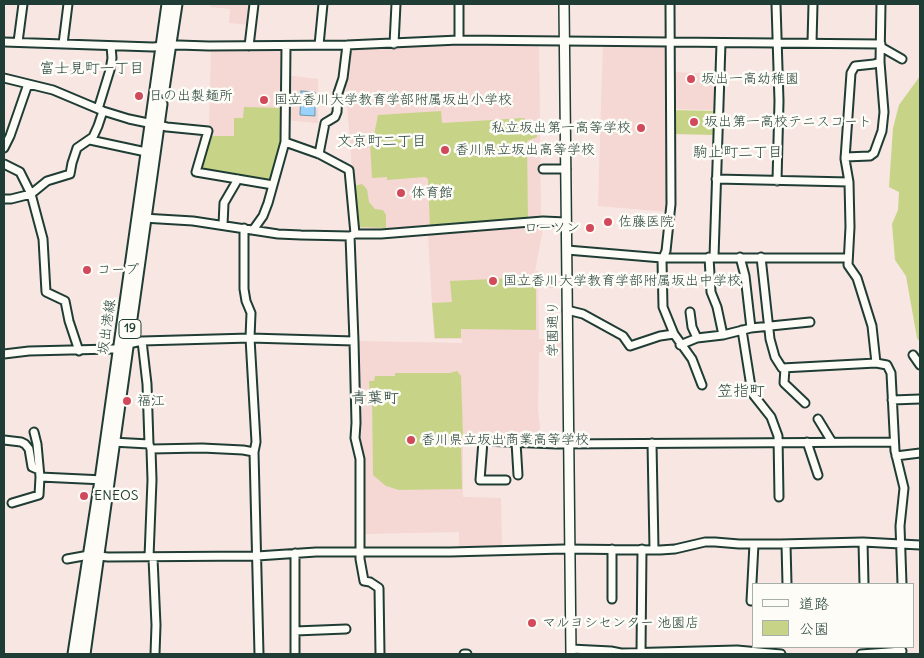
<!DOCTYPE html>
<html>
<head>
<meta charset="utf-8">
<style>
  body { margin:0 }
  #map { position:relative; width:924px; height:658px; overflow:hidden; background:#f8e6e2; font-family:Delius,"Klee One",sans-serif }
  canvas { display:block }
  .frame { position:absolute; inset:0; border:5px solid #1f3d34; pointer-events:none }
  .legend { position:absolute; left:752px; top:583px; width:162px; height:65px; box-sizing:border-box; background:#fdfcf7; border:1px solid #a4b0a9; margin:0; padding:6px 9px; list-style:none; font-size:15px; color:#1f3d34 }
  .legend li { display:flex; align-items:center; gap:10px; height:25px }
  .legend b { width:25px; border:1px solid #a4b0a9 }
</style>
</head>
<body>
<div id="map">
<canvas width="924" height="658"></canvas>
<div class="frame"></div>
<ul class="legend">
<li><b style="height:6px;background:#fdfcf7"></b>道路</li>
<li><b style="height:14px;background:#c7d488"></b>公園</li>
</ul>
</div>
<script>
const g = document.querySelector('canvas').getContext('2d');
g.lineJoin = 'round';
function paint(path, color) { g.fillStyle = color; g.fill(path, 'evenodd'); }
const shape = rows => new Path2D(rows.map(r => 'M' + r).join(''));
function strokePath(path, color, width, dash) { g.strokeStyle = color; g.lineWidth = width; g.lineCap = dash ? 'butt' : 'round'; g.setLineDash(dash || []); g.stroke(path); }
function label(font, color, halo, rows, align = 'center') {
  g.font = font + ' Delius,"Klee One",sans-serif'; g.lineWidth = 5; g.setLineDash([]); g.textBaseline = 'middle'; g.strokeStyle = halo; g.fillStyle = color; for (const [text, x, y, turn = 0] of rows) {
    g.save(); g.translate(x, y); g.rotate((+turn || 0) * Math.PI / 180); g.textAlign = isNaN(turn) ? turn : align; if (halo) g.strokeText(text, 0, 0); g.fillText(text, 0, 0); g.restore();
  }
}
paint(shape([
  [211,4,252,4,249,25,229,23,230,9,210,7],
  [460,42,539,43,541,220,391,231,357,230,345,80,348,50],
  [603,43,666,44,668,51,669,212,598,206],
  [211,49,283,49,284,75,318,79,318,123,283,120,200,171,209,130],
  [672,72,717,74,717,110,672,109],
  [544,223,535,271,538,271,538,277,552,281,561,281,561,288,538,288,539,339,561,340,561,351,539,352,538,409,541,439,467,438,463,441,463,497,501,498,502,547,459,549,459,532,363,534,357,438,356,341,462,343,462,339,434,339,428,233]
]), '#f5d7d3');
paint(shape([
  [920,76,920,342,917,338,906,276,895,260,892,224,898,210,899,192,889,187,893,128,899,105],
  [244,107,283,108,283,143,272,182,200,171,208,136,234,136,234,118,243,118],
  [672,110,716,111,715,135,672,134],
  [441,111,442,123,524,118,537,131,537,137,527,141,528,221,430,228,428,179,425,177,387,180,387,177,372,178,370,143,373,140,378,115],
  [362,184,367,189,369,202,375,209,383,210,386,215,386,228,357,227,354,186],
  [514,278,536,286,536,330,461,329,461,338,435,338,432,303,452,302,450,281],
  [457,371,461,376,463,435,461,440,462,489,399,490,386,486,373,475,372,395,370,393,369,381,374,381,375,376,395,376,395,373,450,373]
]), '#c7d488');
const water = shape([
  [301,91,315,92,315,116,300,115,301,91]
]);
paint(water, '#9bd2fa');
strokePath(water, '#6996ab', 1);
const minor = shape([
  [670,4,671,204,666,251,662,260,663,307,674,334,692,359,702,385],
  [776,4,779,101,777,181],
  [881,4,880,62,874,64,855,66,851,73,845,159,849,182,850,227,848,265,857,278,872,326,876,363,887,365,891,373,895,451,904,488,900,526,902,584],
  [459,40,459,4],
  [4,42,153,47,178,45,209,46,347,45,459,40,881,44],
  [18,42,23,4],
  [812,43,813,4],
  [63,44,68,4],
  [394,44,396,4],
  [319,45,323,4],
  [249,46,254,4],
  [881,47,902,59],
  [4,78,53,90,103,111,129,119,167,127,208,131,196,172,273,185],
  [98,109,110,70,112,58,111,46],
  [90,140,146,152],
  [285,142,319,154,349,170,355,234],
  [4,148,10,136,28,84],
  [319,154,325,123,335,117,337,112,338,93,343,78,347,45],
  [845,157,870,156,874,153,882,131,884,112,880,62],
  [4,164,20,172,31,194,43,239,46,292,65,301,69,321,79,351],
  [543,169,566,169],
  [716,179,849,182],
  [4,199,11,199,31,194,47,181,70,174,72,163,77,148,93,137,98,126,103,111],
  [143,218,193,221,278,234,301,235,350,236,355,234,381,234,543,221,566,222],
  [223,225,224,203,238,179],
  [244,228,244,289,246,301,251,313,250,338,256,442,254,452,259,654],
  [253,230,263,216,268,203,285,142,286,46],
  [567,250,662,258,848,258],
  [709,257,711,292,717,307,723,335],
  [714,257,721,43],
  [740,257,745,276,751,328],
  [761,257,770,339,775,357,782,368,876,363],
  [567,310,583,314,623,336,630,346,660,336,674,334],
  [690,312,692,327,697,338],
  [742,330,752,393,771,417,778,436,779,497],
  [142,341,147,384,149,444,151,449,152,480,149,557],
  [354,341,356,423,355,438,360,459,360,559,364,581,370,582,379,588,380,654],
  [680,345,697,338,723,335,751,328,810,322],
  [4,354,29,351,112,349,119,349,128,344,142,341,250,338,354,341,350,236],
  [913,355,920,365],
  [785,368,784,383,805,403],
  [892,400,920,399],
  [818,419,832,442],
  [4,440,21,442,25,444,29,449,32,467,39,470],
  [112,442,149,444],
  [516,442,518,475],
  [807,442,818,475],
  [652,443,654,549],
  [151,449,202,448,243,450,254,452],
  [896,456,920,453],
  [40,477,104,480],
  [506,480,480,480,483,441,557,444,894,442],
  [12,503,39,495,40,477,37,444,34,432],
  [863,542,864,584],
  [786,544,787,584],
  [295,553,295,654],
  [153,558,156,625,155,654],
  [67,559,89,555,108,557,257,556,316,552,450,552,564,549,660,550,675,549,705,542,715,542,739,544,780,544,863,542,920,545],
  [612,599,612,549],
  [753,601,751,601,754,544],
  [295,631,346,629],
  [571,649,611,651,621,653,737,650,781,654],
  [641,652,642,549],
  [464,654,467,654],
  [861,654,902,651]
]);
const tertiary = shape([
  [564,4,571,654]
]);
const primary = shape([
  [163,89,176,4],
  [74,654,101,480,168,4],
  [84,654,161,104]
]);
strokePath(minor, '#1f3d34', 11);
strokePath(tertiary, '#1f3d34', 12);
strokePath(primary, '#1f3d34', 15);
strokePath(minor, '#fdfcf7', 7);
strokePath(tertiary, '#fdfcf7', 9);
strokePath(primary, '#fdfcf7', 11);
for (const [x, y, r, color] of [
  [691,79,5,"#d1495b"],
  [139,96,5,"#d1495b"],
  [264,100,5,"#d1495b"],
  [694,122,5,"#d1495b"],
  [641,128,5,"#d1495b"],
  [445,150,5,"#d1495b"],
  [401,193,5,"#d1495b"],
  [608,222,5,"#d1495b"],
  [590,228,5,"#d1495b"],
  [87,270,5,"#d1495b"],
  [493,281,5,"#d1495b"],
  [127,401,5,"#d1495b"],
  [411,440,5,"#d1495b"],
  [84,496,5,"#d1495b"],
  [532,623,5,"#d1495b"]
]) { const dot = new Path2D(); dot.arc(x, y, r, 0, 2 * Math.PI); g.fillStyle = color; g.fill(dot); strokePath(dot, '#fdfcf7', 2); }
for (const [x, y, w] of [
  [130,329,22]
]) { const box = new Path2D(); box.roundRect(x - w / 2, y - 9.5, w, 19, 4); g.fillStyle = '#fdfcf7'; g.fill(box); strokePath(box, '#1f3d34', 1); }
label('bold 12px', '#1f3d34', null, [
  ["19",130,329]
]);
label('14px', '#1f3d34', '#fdfcf7', [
  ["坂出一高幼稚園",701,79],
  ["日の出製麺所",149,96],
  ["国立香川大学教育学部附属坂出小学校",274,100],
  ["坂出第一高校テニスコート",704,122],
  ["私立坂出第一高等学校",631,128,"right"],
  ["香川県立坂出高等学校",455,150],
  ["体育館",411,193],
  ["佐藤医院",618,222],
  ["ローソン",580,228,"right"],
  ["コープ",97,270],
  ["国立香川大学教育学部附属坂出中学校",503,281],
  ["福江",137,401],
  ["香川県立坂出商業高等学校",421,440],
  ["ENEOS",94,496],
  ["マルヨシセンター 池園店",542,623]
], 'left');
label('14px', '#1f3d34', '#fdfcf7', [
  ["坂出港線",107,327,-82],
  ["学園通り",553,329,-90]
]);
label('15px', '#1f3d34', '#fdfcf7', [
  ["富士見町一丁目",92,69],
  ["文京町二丁目",382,142],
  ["駒止町二丁目",738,153]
]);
label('16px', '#1f3d34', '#fdfcf7', [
  ["笠指町",741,391],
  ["青葉町",375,398]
]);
</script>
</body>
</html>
